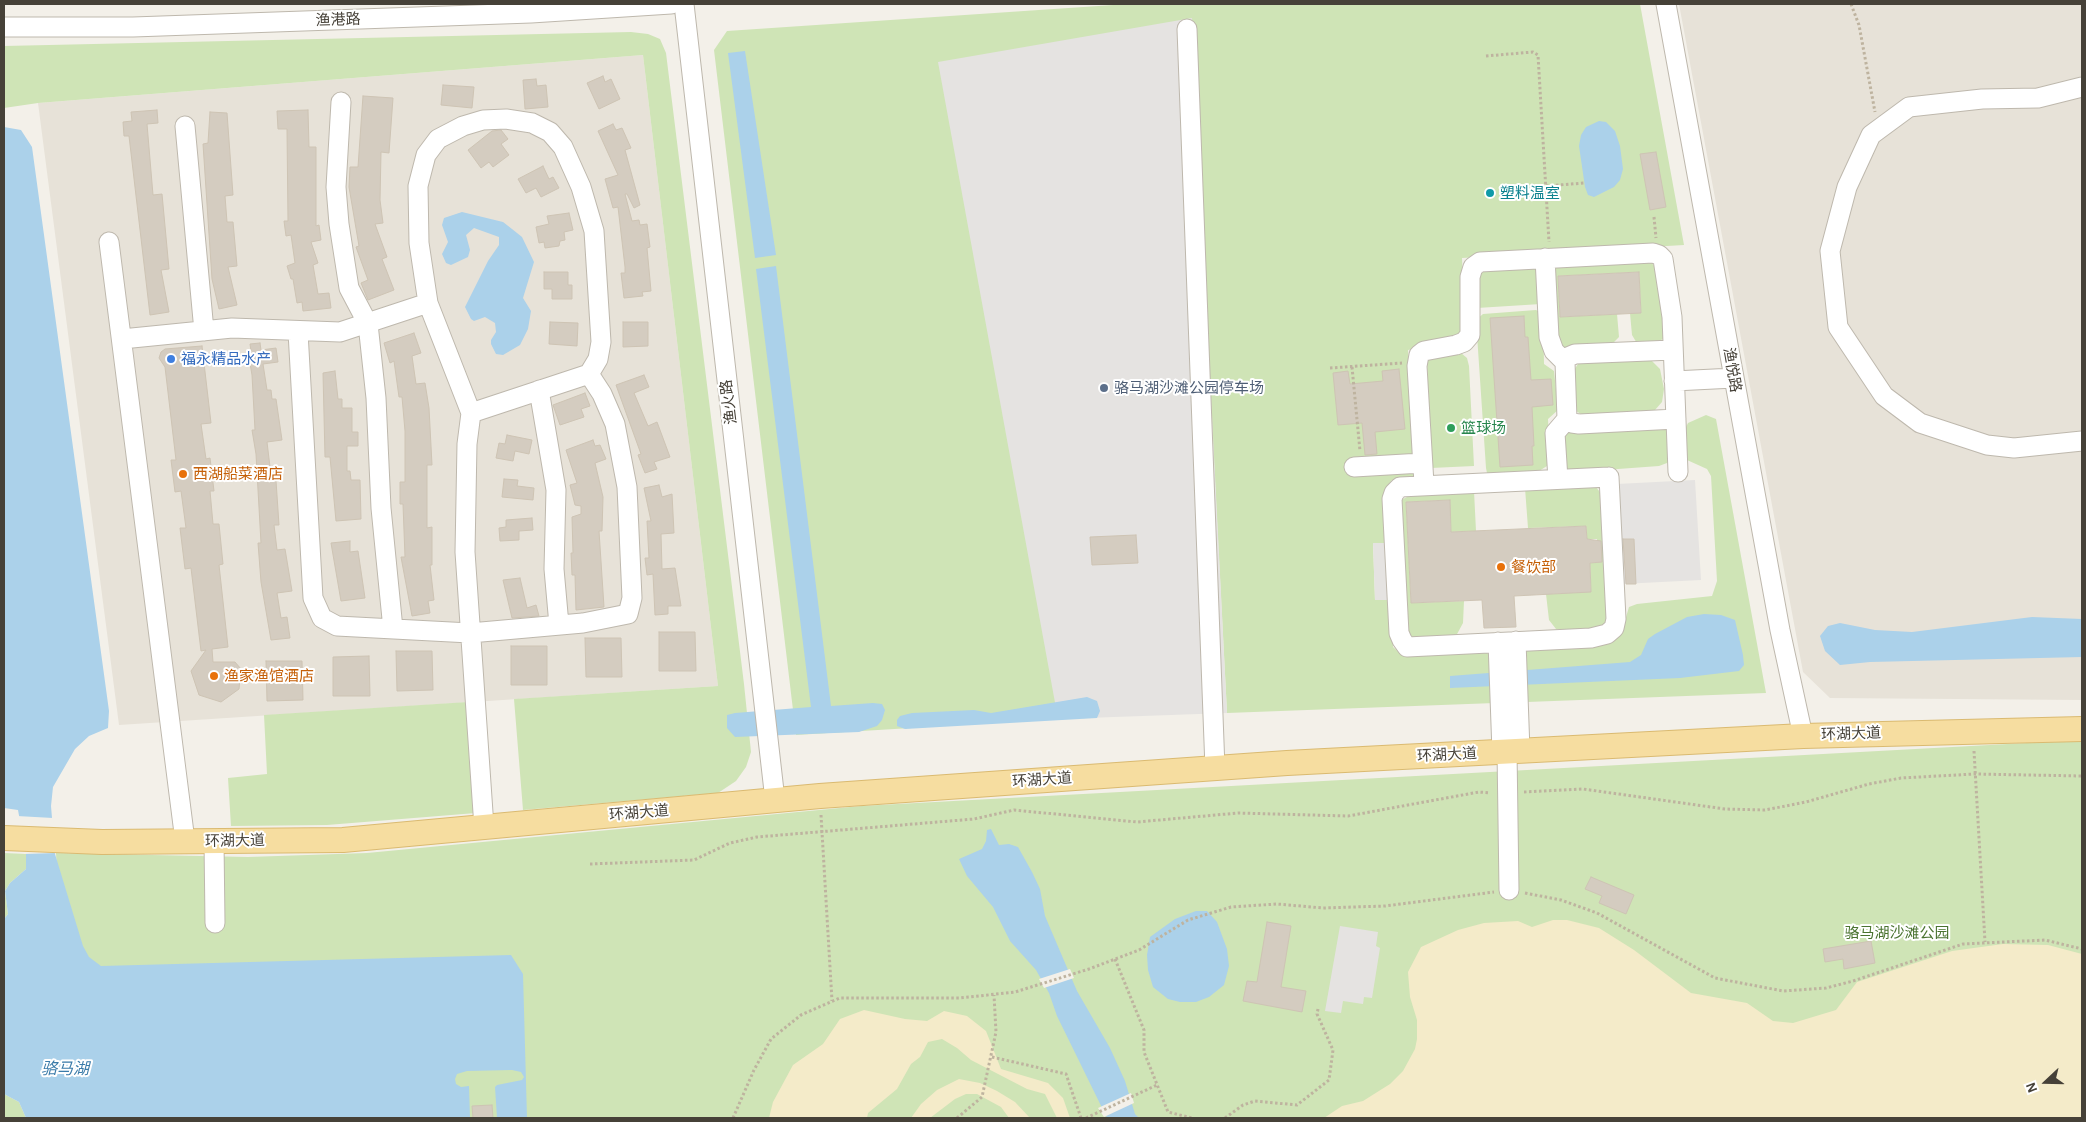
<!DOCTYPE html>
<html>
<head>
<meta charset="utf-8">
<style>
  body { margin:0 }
  #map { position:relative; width:2086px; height:1122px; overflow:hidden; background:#f3f0e9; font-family:"Alegreya Sans",sans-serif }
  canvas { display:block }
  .frame { position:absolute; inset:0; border:5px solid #464138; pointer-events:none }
  .north { position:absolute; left:2021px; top:1057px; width:50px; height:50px; -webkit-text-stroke:4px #fff; paint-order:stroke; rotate:249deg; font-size:14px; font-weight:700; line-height:20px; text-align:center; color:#464138 }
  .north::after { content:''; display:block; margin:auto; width:18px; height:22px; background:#464138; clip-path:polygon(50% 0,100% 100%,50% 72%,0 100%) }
</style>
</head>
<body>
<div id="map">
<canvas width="2086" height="1122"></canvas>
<div class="frame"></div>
<div class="north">N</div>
</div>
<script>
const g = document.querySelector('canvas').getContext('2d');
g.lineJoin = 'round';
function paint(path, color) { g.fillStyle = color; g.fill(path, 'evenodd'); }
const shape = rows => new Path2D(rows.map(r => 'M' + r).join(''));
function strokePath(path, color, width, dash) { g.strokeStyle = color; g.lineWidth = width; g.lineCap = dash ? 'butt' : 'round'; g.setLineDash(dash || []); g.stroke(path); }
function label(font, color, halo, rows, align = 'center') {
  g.font = font + ' "Alegreya Sans","Noto Sans SC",sans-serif'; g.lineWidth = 4; g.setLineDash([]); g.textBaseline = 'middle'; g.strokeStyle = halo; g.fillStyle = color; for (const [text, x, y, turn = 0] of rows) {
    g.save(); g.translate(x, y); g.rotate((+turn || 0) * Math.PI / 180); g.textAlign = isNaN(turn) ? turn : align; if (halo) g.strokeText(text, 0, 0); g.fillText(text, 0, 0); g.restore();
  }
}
paint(shape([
  [1679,4,2082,4,2082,700,1830,698,1803,672],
  [643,55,718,686,119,725,38,103]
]), '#e7e2d8');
paint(shape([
  [1128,4,1640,4,1684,245,1462,258,1465,329,1461,337,1447,342,1408,350,1416,471,1413,476,1405,479,1392,480,1388,485,1386,494,1390,543,1373,544,1375,600,1392,600,1393,647,1403,656,1487,653,1492,657,1495,703,1227,713,1191,18,1058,719,796,735,714,50,727,31],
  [631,32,648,34,660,39,666,53,744,684,751,752,746,767,736,781,718,793,523,810,514,699,718,686,643,55,38,103,4,108,4,46],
  [1649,260,1658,270,1668,331,1663,339,1657,342,1638,345,1632,335,1630,313,1641,312,1639,272,1558,276,1560,317,1617,314,1619,337,1610,346,1569,350,1560,346,1554,336,1550,264],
  [1536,263,1541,304,1477,308,1476,277,1483,271],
  [1536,310,1543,314,1544,364,1554,371,1558,410,1548,419,1550,459,1547,466,1539,471,1492,475,1487,473,1486,468,1476,320,1483,314],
  [1461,353,1467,358,1469,366,1474,466,1431,468,1427,361,1430,356],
  [1649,358,1660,369,1664,389,1662,402,1655,410,1647,415,1584,416,1576,411,1571,396,1572,373,1578,364,1584,360],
  [1706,415,1716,419,1766,693,1527,702,1522,653,1528,649,1623,627,1629,607,1637,604,1712,596,1717,581,1711,476,1707,469,1687,460,1684,453,1684,431,1688,423],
  [1658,424,1667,429,1671,440,1672,454,1667,463,1659,466,1577,472,1567,469,1561,461,1562,439,1565,434,1576,428],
  [1595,486,1604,497,1610,618,1600,629,1556,629,1549,620,1546,594,1591,591,1590,563,1598,562,1597,539,1587,539,1586,526,1528,528,1525,488],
  [1474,491,1476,531,1451,532,1449,500,1406,502,1411,603,1464,601,1463,623,1456,636,1410,638,1406,631,1401,500,1411,495],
  [468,702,476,813,327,825,231,826,228,778,267,774,264,715],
  [2082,740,2082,1118,68,1118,56,853,248,857,367,853,861,806],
  [4,853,26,854,26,869,10,883,5,891,8,914,4,919],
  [4,1094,19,1102,26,1118,4,1118]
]), '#cfe4b6');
paint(shape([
  [1553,920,1567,920,1599,928,1634,950,1691,993,1747,1003,1773,1021,1793,1023,1836,1010,1857,982,1952,951,2003,944,2048,945,2082,954,2082,1118,1324,1118,1342,1106,1363,1101,1390,1084,1403,1071,1415,1049,1417,1039,1417,1020,1410,997,1408,972,1421,947,1458,930,1484,923,1518,921,1532,927],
  [864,1010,905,1019,927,1021,944,1011,967,1016,986,1031,1001,1069,1048,1083,1063,1098,1070,1118,1057,1118,1045,1094,1027,1089,971,1060,957,1048,942,1039,928,1042,920,1057,911,1064,897,1089,868,1113,867,1118,769,1118,773,1102,793,1065,823,1044,840,1019],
  [959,1079,980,1083,997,1091,1015,1102,1030,1118,1009,1118,1001,1107,977,1094,966,1094,955,1099,930,1118,911,1118,921,1104,937,1090]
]), '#f4ebc9');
paint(shape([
  [1192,18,1227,713,1058,719,938,62],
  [1695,480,1701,580,1622,584,1617,484],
  [1373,543,1390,543,1392,600,1375,600],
  [1340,926,1378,932,1376,946,1380,948,1372,998,1364,997,1363,1004,1343,1001,1341,1013,1325,1011]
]), '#e5e3e1');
paint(shape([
  [745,51,776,255,755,258,728,53],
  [1599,121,1606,122,1615,131,1620,146,1623,169,1620,180,1614,187,1594,197,1588,195,1585,187,1579,146,1581,135,1586,127],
  [4,127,21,130,32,147,109,711,108,728,89,736,75,749,53,787,51,806,55,854,83,946,89,957,101,966,511,955,523,974,527,1118,497,1118,495,1087,497,1085,522,1080,524,1077,521,1072,512,1070,467,1071,457,1074,455,1079,456,1084,461,1087,469,1086,470,1118,26,1118,19,1102,4,1094,4,919,8,914,5,891,10,883,26,869,26,854,18,810,4,808],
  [462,212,503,222,512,229,522,237,534,262,523,298,531,311,528,329,520,345,503,355,496,354,491,344,491,340,496,332,495,323,485,317,474,321,471,319,465,307,488,261,499,245,499,237,474,228,466,235,470,250,468,257,451,265,446,263,442,254,448,242,442,225,444,218],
  [776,266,831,706,873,703,882,704,885,710,882,720,877,726,859,732,735,737,727,728,727,715,735,713,811,707,756,269],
  [1704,614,1721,615,1735,620,1743,655,1744,665,1739,671,1680,678,1450,688,1450,676,1630,662,1641,655,1648,639,1655,634,1687,617],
  [2032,617,2082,619,2082,657,1870,662,1840,665,1825,651,1820,636,1828,626,1840,623,1875,630,1912,632],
  [1087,697,1097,701,1100,711,1097,718,905,729,897,726,897,720,900,716,912,713,974,710,991,713],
  [991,829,999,845,1009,844,1018,847,1032,872,1040,889,1045,916,1077,991,1110,1048,1125,1081,1135,1114,1139,1118,1107,1118,1057,1016,1049,993,1036,970,1010,941,993,907,967,876,959,859,982,849,986,841,987,830],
  [1196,911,1207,911,1217,922,1227,949,1229,966,1224,985,1209,997,1196,1002,1180,1002,1168,999,1153,987,1148,970,1147,955,1150,937,1175,919]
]), '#abd1ea');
paint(shape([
  [17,816,53,818,56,853,24,854],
  [1070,969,1074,978,1044,988,1039,979],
  [1131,1093,1134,1103,1104,1117,1098,1108]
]), '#f3f0e9');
const building = shape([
  [603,76,605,82,611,79,620,99,599,109,587,83,603,76],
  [536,79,537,86,546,85,548,107,525,109,523,80,536,79],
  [443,85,474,87,472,108,441,105,443,85],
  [363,96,393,98,389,153,381,152,380,200,383,223,375,224,387,257,382,259,394,290,368,300,361,283,368,280,356,247,359,246,349,187,350,167,358,167,363,96],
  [157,110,158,123,147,124,153,195,162,194,169,269,161,270,169,312,150,315,129,136,124,136,123,122,132,121,131,112,157,110],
  [308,110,309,147,316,147,316,226,319,225,321,240,311,242,318,263,313,265,318,294,329,293,331,308,303,311,302,302,297,303,293,279,291,279,287,266,295,263,291,235,286,236,284,221,288,221,287,129,278,129,277,111,308,110],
  [210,112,227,113,233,195,225,196,227,222,233,222,237,266,228,267,237,305,219,309,212,279,203,144,208,143,210,112],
  [613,124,616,130,622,128,631,148,625,150,640,205,634,208,627,194,625,194,632,221,639,220,640,225,647,224,650,247,647,248,651,291,642,292,643,296,624,298,621,273,625,273,625,267,618,207,613,208,605,179,618,175,598,131,613,124],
  [501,130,508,139,501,144,509,155,493,167,489,162,481,168,468,150,492,131,501,130],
  [1656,152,1666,207,1650,210,1640,154,1656,152],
  [543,166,549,179,553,177,559,188,541,197,536,188,526,193,518,179,543,166],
  [569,213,573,230,564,232,565,240,560,241,559,246,545,248,544,242,539,243,536,227,549,224,547,216,569,213],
  [544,272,568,272,568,285,572,285,572,299,552,299,552,289,544,289,544,272],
  [1639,272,1641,313,1560,317,1558,276,1639,272],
  [1524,316,1525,337,1528,337,1531,380,1551,379,1553,405,1532,407,1534,446,1532,446,1533,465,1500,467,1490,318,1524,316],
  [550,322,578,323,577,346,549,344,550,322],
  [623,322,648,322,648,346,623,347,623,322],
  [414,333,421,353,412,356,416,384,425,383,429,408,432,465,427,465,427,528,432,527,432,565,430,565,434,600,428,601,430,613,412,616,401,557,405,557,403,504,400,504,400,482,405,482,405,431,402,397,399,397,394,361,390,363,384,343,414,333],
  [260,343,261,350,276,348,278,362,263,364,267,390,271,390,272,399,276,399,282,440,267,442,270,467,275,466,279,525,274,525,277,550,285,549,292,591,277,593,281,618,287,617,290,638,271,640,261,582,258,543,261,543,256,454,252,430,255,430,252,375,248,352,251,351,250,344,260,343],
  [202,346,211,423,201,424,206,459,210,458,214,491,210,491,213,524,219,524,223,564,219,565,228,647,212,649,213,662,235,662,241,669,239,689,221,702,199,695,191,671,206,650,201,651,191,568,185,569,180,528,186,528,181,491,175,492,171,460,176,460,165,367,159,358,161,352,165,349,202,346],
  [1399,369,1405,429,1375,432,1377,454,1365,455,1362,423,1338,425,1333,373,1348,371,1350,384,1383,381,1382,371,1399,369],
  [335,371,338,399,342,399,342,408,352,408,352,432,358,432,358,446,347,446,347,471,350,471,351,480,360,480,361,519,336,521,330,457,325,457,323,373,335,371],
  [644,375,649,387,634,393,648,426,657,422,670,457,654,462,657,469,645,473,638,455,641,454,616,385,644,375],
  [585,393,590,406,581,409,584,417,560,425,553,405,585,393],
  [507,435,532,440,529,454,515,451,513,461,496,458,499,443,505,444,507,435],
  [593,440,595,446,600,445,606,459,595,463,603,497,602,531,599,531,604,607,576,610,575,575,572,575,571,553,573,553,572,517,581,514,581,506,575,505,570,485,577,483,566,450,593,440],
  [504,479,518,480,517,486,534,488,533,500,502,497,504,479],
  [659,485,662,497,672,494,674,533,661,534,662,569,675,568,681,606,668,606,668,614,655,615,653,574,647,575,645,558,649,558,647,521,651,521,644,488,659,485],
  [1450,500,1451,532,1586,526,1587,539,1601,541,1602,562,1590,563,1591,592,1514,596,1516,627,1484,628,1482,600,1411,603,1406,502,1450,500],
  [532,518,533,530,519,531,519,540,500,541,499,528,506,527,506,520,532,518],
  [1136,535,1138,563,1092,565,1090,537,1136,535],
  [1623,539,1634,539,1636,584,1626,584,1623,539],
  [350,541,350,552,358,551,365,598,341,601,331,543,350,541],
  [520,578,527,608,536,605,539,616,512,618,503,580,520,578],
  [659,632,695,632,696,671,659,671,659,632],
  [585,638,621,638,622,677,586,677,585,638],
  [511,646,547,646,547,685,511,685,511,646],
  [396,651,432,651,433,690,397,691,396,651],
  [369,656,370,696,333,696,333,657,369,656],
  [266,661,302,661,303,700,267,701,266,661],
  [1591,877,1634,895,1626,914,1599,903,1602,896,1585,889,1591,877],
  [1267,922,1291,926,1281,987,1306,991,1302,1012,1243,1001,1247,981,1257,982,1267,922],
  [1871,941,1875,963,1844,969,1843,959,1825,962,1823,949,1871,941],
  [492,1105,493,1118,473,1118,472,1106,492,1105]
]);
paint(building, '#d4ccc0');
strokePath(building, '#cec4b4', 1);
const minor = shape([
  [684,4,775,800],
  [1666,4,1780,630,1803,736],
  [4,27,133,27,531,13,671,4],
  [1187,29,1215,768],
  [2082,87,2038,98,1982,99,1909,107,1871,135,1847,187,1830,251,1838,327,1884,396,1920,423,1987,445,2014,448,2082,441],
  [341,102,336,187,339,224,349,288,368,324,376,398,381,508,393,629],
  [185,126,204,331],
  [109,242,185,841],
  [1545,258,1549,337,1554,351,1565,362,1567,419,1555,433,1558,479],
  [298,332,313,598,322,618,337,626,470,633,583,623,628,614,632,598,627,487,615,424,602,394,589,374],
  [122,339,232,328,340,332,428,303],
  [1565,362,1568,357,1575,354,1673,350],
  [1674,381,1734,378],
  [539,390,556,490,554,569,559,625],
  [471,413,589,374,598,359,601,342,594,231,581,187,563,147,550,132,532,123,506,119,483,120,463,126,438,139,426,155,418,186,419,243,428,303,471,413,467,444,465,552,484,827],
  [1567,419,1572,423,1579,424,1676,419],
  [1354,467,1422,463],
  [1609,477,1616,619,1614,628,1607,634,1591,638,1407,647,1402,640,1399,633,1392,499,1394,493,1400,487,1609,477],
  [1424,484,1417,366,1419,355,1424,351,1456,345,1464,342,1470,335,1470,277,1473,267,1480,262,1653,253,1659,255,1663,259,1672,317,1678,472],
  [1516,641,1520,751],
  [1498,642,1502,752],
  [1507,751,1509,890],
  [214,841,215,923]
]);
const major = shape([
  [4,838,102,842,343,840,820,796,1287,763,1803,736,2082,729]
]);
strokePath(minor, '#beb8ad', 21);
strokePath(major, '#daba71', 26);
strokePath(shape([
  [1851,4,1859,25,1875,112],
  [1486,56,1533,52,1538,55,1549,242],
  [1546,186,1584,183],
  [1654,217,1656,238],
  [1352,367,1360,451],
  [1330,368,1402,363],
  [1974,751,1985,942],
  [1524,792,1583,789,1725,809,1765,810,1806,802,1869,784,1901,778,1975,774,2082,776],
  [821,815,832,1001],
  [590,864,694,860,730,843,757,837,974,819,1014,810,1137,822,1238,813,1348,816,1479,792,1490,793],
  [1525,893,1561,900,1597,913,1715,978,1783,991,1826,988,1853,981,1963,944,2045,940,2082,949],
  [1115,959,1144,1030,1144,1052,1168,1112,1192,1118],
  [992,1057,1066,1074,1081,1118],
  [733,1118,754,1070,771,1039,801,1015,840,998,960,998,1015,992,1089,969,1139,950,1188,920,1231,907,1277,904,1323,908,1385,906,1494,892],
  [957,1118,982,1097,996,1032,994,995],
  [1086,1118,1157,1085],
  [1225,1118,1243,1105,1255,1101,1297,1105,1329,1080,1333,1050,1317,1014,1318,1009]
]), '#beb39f', 3, [2.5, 2.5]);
strokePath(minor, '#fff', 19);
strokePath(major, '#f6dda0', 24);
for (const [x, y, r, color] of [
  [1490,193,5,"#0f9aa8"],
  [171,359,5,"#3f7fe0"],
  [1104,388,5,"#5c6f8a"],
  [1451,428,5,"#2e9e5b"],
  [183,474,5,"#e8710a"],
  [1501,567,5,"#e8710a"],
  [214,676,5,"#e8710a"]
]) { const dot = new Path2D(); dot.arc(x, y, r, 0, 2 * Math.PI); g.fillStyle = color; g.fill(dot); strokePath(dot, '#fff', 2); }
label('15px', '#464138', '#fff', [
  ["渔港路",338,20,-2],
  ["渔悦路",1732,370,80],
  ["渔火路",729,402,-97],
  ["环湖大道",1851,734,-2],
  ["环湖大道",1447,755,-3],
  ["环湖大道",1042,780,-4],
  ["环湖大道",639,813,-5],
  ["环湖大道",235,841,-1]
]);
label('15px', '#0d838f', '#fff', [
  ["塑料温室",1500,193]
], 'left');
label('15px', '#366cbe', '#fff', [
  ["福永精品水产",181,359]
], 'left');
label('15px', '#4e5e75', '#fff', [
  ["骆马湖沙滩公园停车场",1114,388]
], 'left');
label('15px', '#27864d', '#fff', [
  ["篮球场",1461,428]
], 'left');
label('15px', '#c56008', '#fff', [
  ["西湖船菜酒店",193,474],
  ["餐饮部",1511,567],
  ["渔家渔馆酒店",224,676]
], 'left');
label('15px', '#4a7330', '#fff', [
  ["骆马湖沙滩公园",1897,933]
]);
label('italic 16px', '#3a7ba9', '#fff', [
  ["骆马湖",65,1069]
]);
</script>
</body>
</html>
